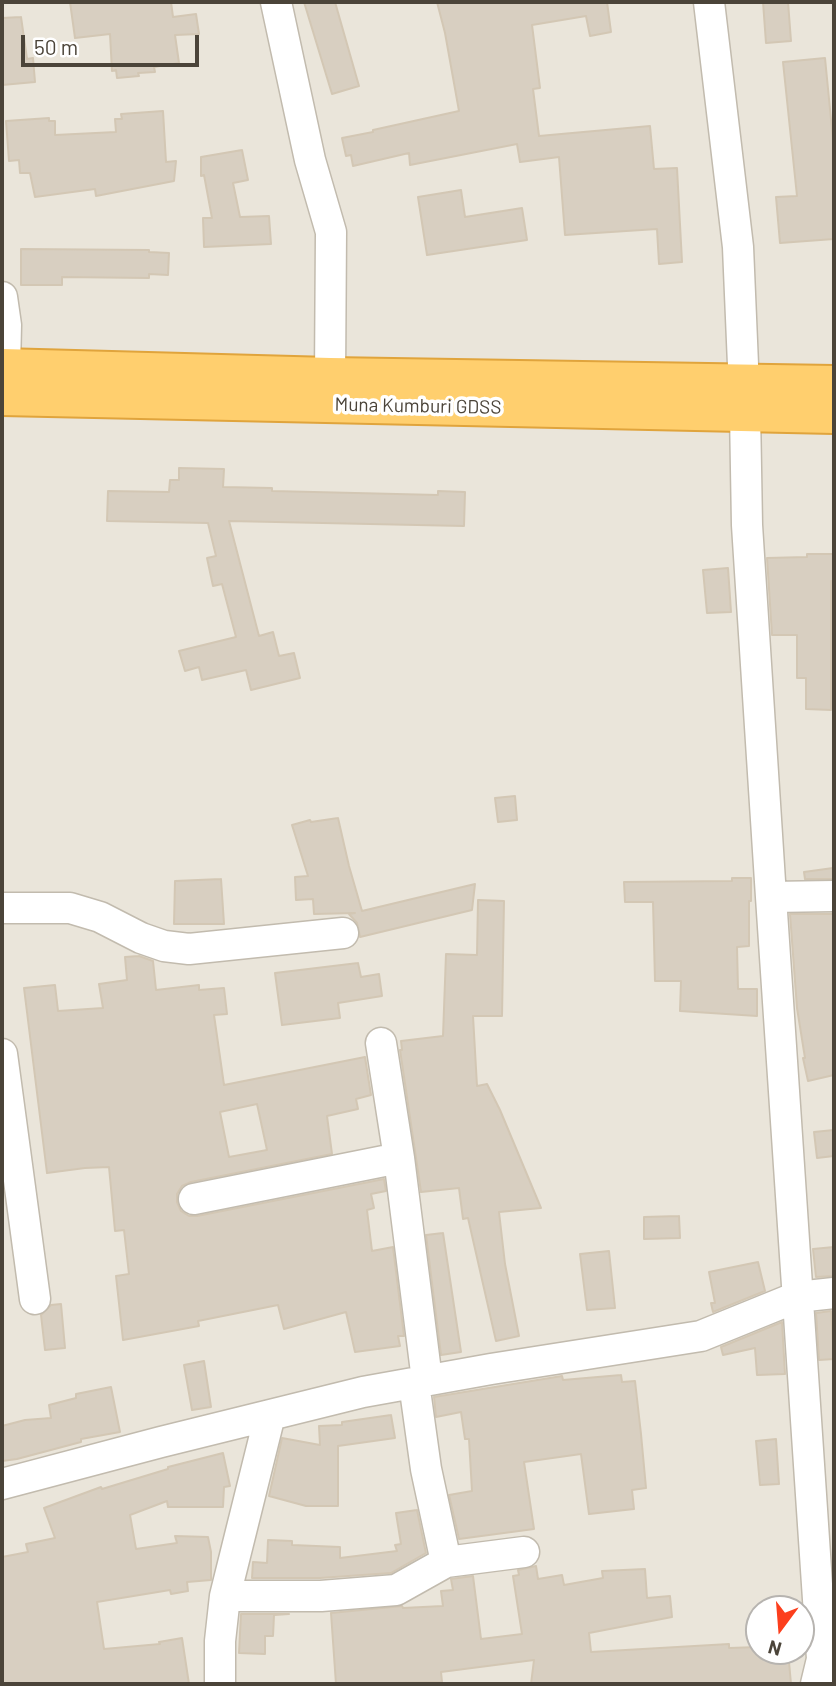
<!DOCTYPE html>
<html>
<head>
<meta charset="utf-8">
<style>
  body { margin:0 }
  #map { position:relative; width:836px; height:1686px; overflow:hidden; background:#f6f3ec; font-family:Barlow,sans-serif }
  canvas { display:block }
  .frame { position:absolute; inset:0; border:4px solid #4b4439; pointer-events:none }
  .north { position:absolute; left:745px; top:1595px; width:70px; height:70px; box-sizing:border-box; background:#fff; border:2px solid #b7b4b0; border-radius:50%; rotate:196deg; font-size:19px; font-weight:700; line-height:28px; text-align:center; color:#4b4439 }
  .north::after { content:''; display:block; margin:auto; width:24px; height:32px; background:#fc3f1d; clip-path:polygon(50% 0,100% 100%,50% 72%,0 100%) }
  .scale { position:absolute; left:21px; top:35px; width:178px; height:32px; box-sizing:border-box; border:4px solid #4b4439; border-top:0; padding-left:9px; font-size:21px; line-height:24px; white-space:nowrap; color:#4b4439; -webkit-text-stroke:5px #fff; paint-order:stroke }
</style>
</head>
<body>
<div id="map">
<canvas width="836" height="1686"></canvas>
<div class="frame"></div>
<div class="north">N</div>
<div class="scale">50 m</div>
</div>
<script>
const g = document.querySelector('canvas').getContext('2d');
g.lineJoin = 'round';
function paint(path, color) { g.fillStyle = color; g.fill(path, 'evenodd'); }
const shape = rows => new Path2D(rows.map(r => 'M' + r).join(''));
function strokePath(path, color, width, dash) { g.strokeStyle = color; g.lineWidth = width; g.lineCap = dash ? 'butt' : 'round'; g.setLineDash(dash || []); g.stroke(path); }
function label(font, color, halo, rows, align = 'center') {
  g.font = font + ' Barlow,sans-serif'; g.lineWidth = 7; g.setLineDash([]); g.textBaseline = 'middle'; g.strokeStyle = halo; g.fillStyle = color; for (const [text, x, y, turn = 0] of rows) {
    g.save(); g.translate(x, y); g.rotate((+turn || 0) * Math.PI / 180); g.textAlign = isNaN(turn) ? turn : align; if (halo) g.strokeText(text, 0, 0); g.fillText(text, 0, 0); g.restore();
  }
}
paint(shape([
  [2,2,834,2,834,1684,2,1684],
  [759,1609,801,1609,801,1651,759,1651]
]), '#eae5da');
const building = shape([
  [70,2,171,2,173,17,196,14,199,34,175,35,179,63,154,67,155,72,138,73,139,76,117,78,116,70,112,71,110,34,75,38,70,2],
  [304,2,335,2,359,86,332,94,304,2],
  [437,2,607,2,611,32,590,36,586,16,532,25,540,88,533,89,539,136,650,126,654,169,677,168,682,262,659,264,657,229,565,235,559,157,520,162,517,144,410,165,409,153,353,166,351,155,346,156,342,138,373,132,373,130,459,111,445,33,437,2],
  [763,2,788,2,791,41,766,43,763,2],
  [21,17,27,59,33,58,35,82,2,85,2,18,21,17],
  [825,58,834,150,834,239,780,243,776,197,797,196,783,62,825,58],
  [163,111,166,162,176,161,174,181,96,196,95,189,35,197,30,173,20,173,19,160,9,161,6,121,49,118,49,121,55,121,55,135,116,132,115,119,122,119,121,114,163,111],
  [242,150,248,180,233,183,240,217,269,216,271,244,204,247,203,218,212,218,204,175,201,176,201,157,242,150],
  [461,190,465,217,522,208,527,240,427,255,418,197,461,190],
  [21,249,149,250,149,252,169,253,168,275,149,274,149,278,62,277,62,285,21,285,21,249],
  [179,468,224,469,223,487,272,488,272,491,438,495,438,491,465,492,464,526,229,521,259,636,273,632,279,656,294,653,300,678,251,690,246,670,202,680,199,667,185,671,179,651,236,637,222,584,213,586,207,558,216,556,208,523,107,521,108,491,169,492,170,480,179,480,179,468],
  [807,554,834,554,834,581,831,581,831,710,806,709,806,678,797,678,797,635,772,635,767,558,807,557,807,554],
  [728,568,731,612,707,613,703,570,728,568],
  [515,796,517,820,498,822,495,798,515,796],
  [338,818,349,866,362,911,475,884,472,910,360,937,357,923,349,914,355,913,314,914,313,899,296,900,295,877,308,876,292,825,310,820,311,822,338,818],
  [833,868,834,879,805,879,804,872,833,868],
  [732,878,751,878,751,901,749,901,749,946,737,947,738,989,757,989,757,1016,680,1011,681,981,655,981,653,902,625,902,624,882,732,881,732,878],
  [221,879,224,924,174,924,175,881,221,879],
  [478,900,504,901,502,1016,473,1016,477,1086,487,1084,500,1110,541,1208,499,1212,505,1264,519,1336,496,1341,468,1218,463,1219,459,1188,421,1192,400,1050,402,1050,401,1041,443,1036,446,954,477,955,478,900],
  [790,914,834,914,834,1075,808,1081,803,1058,805,1058,797,1008,790,914],
  [139,956,153,961,156,990,199,985,199,990,224,988,227,1014,214,1015,224,1085,365,1057,371,1095,356,1099,358,1109,327,1116,332,1154,191,1182,182,1186,177,1194,177,1202,181,1211,189,1216,197,1216,384,1179,386,1191,371,1194,374,1208,367,1210,372,1251,393,1247,404,1336,398,1336,400,1346,355,1352,346,1312,284,1329,278,1305,198,1321,199,1326,123,1340,116,1276,129,1274,124,1230,115,1231,109,1167,85,1168,47,1173,24,988,55,985,58,1011,103,1008,99,984,127,980,125,957,139,956],
  [257,1104,267,1150,229,1157,220,1112,257,1104],
  [358,963,361,977,379,974,382,996,338,1003,340,1018,282,1025,275,973,358,963],
  [834,1130,834,1156,817,1158,814,1132,834,1130],
  [679,1216,680,1238,644,1239,644,1217,679,1216],
  [443,1233,461,1352,441,1355,426,1235,443,1233],
  [834,1247,834,1276,816,1277,813,1249,834,1247],
  [609,1251,615,1308,587,1310,580,1254,609,1251],
  [758,1262,765,1291,713,1312,711,1303,715,1303,709,1272,758,1262],
  [61,1304,65,1348,45,1350,41,1315,51,1305,61,1304],
  [831,1311,834,1359,819,1360,816,1313,831,1311],
  [782,1322,785,1374,757,1375,755,1348,723,1355,721,1347,782,1322],
  [204,1361,211,1407,192,1410,184,1365,204,1361],
  [621,1375,622,1382,635,1381,641,1434,646,1488,632,1490,634,1509,589,1514,581,1454,524,1462,534,1529,459,1539,449,1495,472,1491,469,1439,465,1439,461,1412,436,1417,434,1397,562,1376,563,1380,621,1375],
  [111,1387,120,1432,81,1439,81,1442,17,1459,2,1461,2,1426,25,1420,51,1418,49,1405,76,1398,76,1394,111,1387],
  [391,1415,395,1438,338,1446,338,1506,306,1506,269,1496,282,1438,320,1445,319,1426,342,1425,342,1422,391,1415],
  [776,1439,779,1484,760,1485,756,1441,776,1439],
  [223,1453,230,1486,224,1487,223,1507,168,1507,167,1501,130,1515,136,1549,177,1543,175,1536,208,1537,211,1552,211,1580,187,1582,188,1591,171,1594,170,1590,97,1602,104,1649,160,1644,159,1642,182,1638,189,1684,2,1684,2,1557,28,1552,26,1544,55,1538,44,1508,101,1487,102,1489,168,1469,168,1467,223,1453],
  [417,1510,426,1553,391,1573,320,1578,252,1578,253,1562,267,1563,268,1540,292,1541,292,1545,340,1547,340,1558,397,1551,395,1545,401,1544,396,1513,417,1510],
  [536,1566,538,1579,562,1575,564,1585,603,1578,602,1571,645,1569,647,1598,670,1596,672,1617,589,1633,591,1652,729,1644,729,1648,759,1647,759,1651,788,1651,791,1684,531,1684,534,1660,441,1672,442,1682,336,1684,331,1613,402,1606,403,1608,443,1606,441,1591,453,1590,451,1579,473,1576,481,1639,522,1634,513,1576,519,1575,518,1570,536,1566],
  [241,1614,289,1614,274,1615,273,1636,265,1636,265,1654,239,1653,241,1614]
]);
paint(building, '#d8cfc1');
strokePath(building, '#d3c7b4', 2);
const minor = shape([
  [276,2,310,160,331,232,330,377],
  [709,2,738,247,745,412,747,525,771,897],
  [2,297,6,325,5,368],
  [2,908,70,908,100,917,141,938,164,946,189,949,343,933],
  [381,1043,399,1158,427,1380],
  [2,1054,35,1299],
  [194,1199,399,1158],
  [414,1383,426,1469,446,1562],
  [2,1484,161,1442,363,1392,491,1369,701,1336,797,1297,834,1293],
  [225,1596,321,1596,396,1590,446,1562,524,1552],
  [220,1684,220,1641,225,1596,270,1415],
  [816,1684,822,1659,771,897,834,896]
]);
const highway = shape([
  [2,368,330,377,834,385],
  [2,396,834,414]
]);
strokePath(minor, '#c2bbae', 33);
strokePath(highway, '#e0a43c', 42);
strokePath(minor, '#fff', 30);
strokePath(highway, '#ffcf6e', 38);
label('19px', '#4b4439', '#fff', [
  ["Muna Kumburi GDSS",418,406,1]
]);
</script>
</body>
</html>
